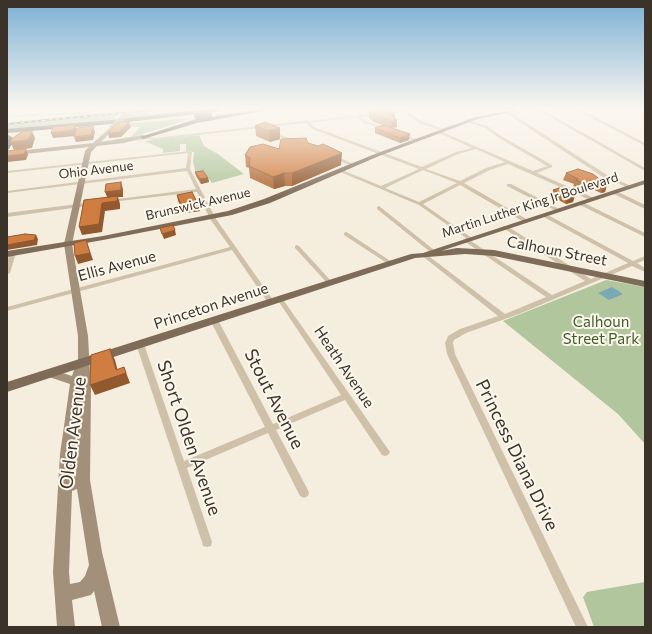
<!DOCTYPE html>
<html>
<head>
<meta charset="utf-8">
<style>
  body { margin:0 }
  #map { position:relative; width:652px; height:634px; overflow:hidden; background:#f5eede; font-family:Commissioner,sans-serif }
  canvas { display:block }
  .frame { position:absolute; inset:0; border:8px solid #3b3229; pointer-events:none }
</style>
</head>
<body>
<div id="map">
<canvas width="652" height="634"></canvas>
<div class="frame"></div>
</div>
<script>
const g = document.querySelector('canvas').getContext('2d');
g.lineJoin = 'round';
function paint(path, color) { g.fillStyle = color; g.fill(path, 'evenodd'); }
const shape = rows => new Path2D(rows.map(r => 'M' + r).join(''));
function strokePath(path, color, width, dash) { g.strokeStyle = color; g.lineWidth = width; g.lineCap = dash ? 'butt' : 'round'; g.setLineDash(dash || []); g.stroke(path); }
function label(font, color, halo, rows, align = 'center') {
  g.font = font + ' Commissioner,sans-serif'; g.lineWidth = 4; g.setLineDash([]); g.textBaseline = 'middle'; g.strokeStyle = halo; g.fillStyle = color; for (const [text, x, y, turn = 0] of rows) {
    g.save(); g.translate(x, y); g.rotate((+turn || 0) * Math.PI / 180); g.textAlign = isNaN(turn) ? turn : align; if (halo) g.strokeText(text, 0, 0); g.fillText(text, 0, 0); g.restore();
  }
}
paint(shape([
  [136,109,214,109,125,120],
  [124,110,112,121,7,130,7,123],
  [193,118,130,138,140,127,119,126,121,124],
  [199,135,204,146,218,154,244,174,212,183,205,174,196,175,193,161,194,152,186,151,186,144,180,144,180,151,163,153,163,149,144,141],
  [606,280,645,287,645,444,618,414,503,321],
  [645,582,645,627,594,627,583,597,587,592]
]), '#b1c69d');
paint(shape([
  [612,287,623,294,609,300,598,293]
]), '#7ba8b5');
paint(shape([
  [92,109,114,109,93,111,88,114,7,117,7,115,87,112,92,109],
  [536,109,541,109,645,168,645,171,536,109],
  [575,109,580,109,645,143,645,146,575,109],
  [405,110,421,121,447,130,444,131,419,123,404,112,361,117,366,121,389,129,389,131,388,131,364,123,357,117,310,123,314,127,422,167,456,152,472,148,439,133,438,132,440,131,533,171,547,166,499,138,485,128,467,122,468,120,487,126,501,136,552,165,552,167,537,173,594,198,594,200,590,200,508,164,490,170,464,183,528,220,528,222,524,222,460,185,423,204,472,238,473,239,471,241,552,295,585,281,503,228,503,226,507,226,591,279,628,263,542,216,542,214,546,214,633,261,645,256,645,260,637,263,645,268,645,272,632,266,519,314,466,333,454,340,453,343,455,354,588,627,576,627,447,354,445,343,448,336,460,329,498,316,421,255,422,254,426,254,505,314,546,297,464,241,463,240,466,238,419,205,338,171,342,170,381,186,419,169,312,129,306,123,154,140,150,139,124,142,122,141,124,140,143,138,141,137,143,136,154,138,304,121,306,120,308,121,405,110],
  [476,149,505,162,486,168,460,181,426,169,458,154,476,149],
  [423,170,457,183,419,202,385,188,423,170],
  [506,111,508,111,607,175,633,187,629,188,603,177,506,113,506,111],
  [273,132,296,141,297,142,294,143,272,134,272,132,273,132],
  [400,134,402,134,419,140,416,141,400,136,400,134],
  [190,151,192,152,190,169,216,219,273,300,274,302,273,304,269,304,232,250,7,311,7,307,230,247,210,219,197,192,111,202,109,201,111,200,196,189,187,171,7,193,7,191,186,168,188,153,7,173,7,171,190,151],
  [333,156,335,156,356,165,352,166,333,158,333,156],
  [507,184,511,184,561,210,556,211,507,186,507,184],
  [612,191,616,191,645,205,645,209,612,193,612,191],
  [580,201,645,233,645,237,578,204,577,203,580,201],
  [93,202,95,203,95,205,7,217,7,213,93,202],
  [379,206,433,249,433,251,429,251,377,209,377,207,379,206],
  [346,232,348,233,395,264,394,265,390,265,344,235,344,233,346,232],
  [297,245,299,246,332,282,333,283,332,284,328,284,295,248,295,246,297,245],
  [13,251,16,253,10,273,7,275,7,263,10,253,13,251],
  [280,297,282,298,390,452,388,455,385,456,382,455,345,400,276,430,308,490,309,493,308,496,304,498,300,496,268,433,187,468,212,542,211,546,207,547,203,546,202,542,136,344,137,342,140,341,143,342,144,344,184,461,265,427,210,320,212,318,214,318,218,320,273,424,341,395,277,299,280,297]
]), '#cfc1a9');
paint(shape([
  [112,126,115,128,101,142,143,135,146,137,124,143,97,146,91,152,72,244,88,336,91,390,90,480,102,552,120,627,102,627,94,591,91,595,72,600,75,627,57,627,53,572,60,454,70,384,46,376,44,373,46,370,50,369,72,376,75,367,78,364,78,336,64,244,85,151,89,147,7,156,7,152,93,143,112,126],
  [78,414,76,476,73,477,74,454,78,414],
  [77,489,89,565,85,576,80,582,70,584,69,572,72,491,77,489]
]), '#a3907a');
paint(shape([
  [517,109,527,109,478,119,379,156,270,203,232,215,103,240,7,257,7,251,103,236,228,211,264,199,375,154,475,117,517,109],
  [645,180,645,184,441,251,457,248,494,250,645,281,645,287,494,256,465,254,415,258,7,392,7,382,411,254,423,253,645,180]
]), '#7e6c59');
paint(shape([
  [207,109,225,109,222,111,111,124,7,133,7,129,111,120,207,109],
  [261,109,275,109,197,123,143,139,140,137,196,119,261,109],
  [7,134,15,139,9,149,7,150,8,140,7,134]
]), '#5d4e40');
const rail = shape([
  [7,124,162,109]
]);
strokePath(rail, '#3b3229', 2);
strokePath(rail, '#fcf7ec', 1, [3.5]);
strokePath(shape([
  [112,128,132,109]
]), '#a3907a', 5.5);
strokePath(shape([
  [197,116,209,115]
]), '#5d4e40', 6);
paint(shape([
  [369,111,395,112,395,118,397,120,397,127,390,128,409,140,400,143,375,133,375,128,386,126,374,122,369,118],
  [255,126,280,128,280,139,270,142,256,136],
  [308,143,341,165,292,186,285,186,274,189,250,178,249,168,246,167,245,155,279,149],
  [195,172,208,178,209,182,201,184,196,176],
  [566,173,607,185,605,192,601,193,590,188,584,191,573,186,574,184,563,180],
  [553,190,575,195,573,202,566,204,551,196],
  [177,195,200,211,184,213,178,201]
]), '#b36c38');
paint(shape([
  [395,112,395,119,388,113],
  [397,120,397,127,390,128,391,121],
  [129,122,131,127,121,137,109,138,108,133],
  [75,125,77,130,75,136,53,138,51,133],
  [93,126,95,132,93,140,76,142,74,137],
  [280,128,280,139,270,142,269,131],
  [32,131,35,138,32,148,14,150,10,142],
  [410,134,409,140,400,143,400,138],
  [26,149,28,155,26,160,7,162,7,156],
  [342,153,341,165,292,186,292,173],
  [284,173,285,186,274,189,273,177],
  [208,178,209,182,201,184,200,179],
  [121,182,123,189,123,197,118,197,120,204,120,209,105,211,102,232,82,235,79,227,102,203,108,199,105,192],
  [593,182,590,188,584,191,586,184],
  [607,185,605,192,601,193,604,186],
  [575,195,573,202,566,204,568,197],
  [198,204,200,211,184,213,182,207],
  [175,230,176,235,164,239,162,234],
  [36,235,38,239,37,245,7,250,7,245],
  [86,240,93,260,78,264,75,256],
  [110,349,115,360,119,375,124,367,130,383,95,395,90,385,116,370]
]), '#92582e');
const building = shape([
  [384,109,392,109,395,112,388,113,397,120,391,121,375,115,369,111,384,109],
  [118,122,129,122,120,132,108,133,118,122],
  [265,122,280,128,269,131,255,126,265,122],
  [75,125,73,130,51,133,53,127,75,125],
  [383,125,410,134,400,138,375,128,383,125],
  [93,126,91,135,74,137,77,128,93,126],
  [32,131,28,140,10,142,13,138,21,132,32,131],
  [306,138,308,143,318,146,323,144,342,153,292,173,284,173,273,177,249,166,250,158,245,155,250,147,263,144,279,149,281,139,306,138],
  [26,149,24,154,7,156,7,151,26,149],
  [578,169,593,174,607,185,604,186,593,182,586,184,576,180,578,179,566,173,578,169],
  [203,171,208,178,200,179,195,172,203,171],
  [121,182,121,190,105,192,106,184,121,182],
  [559,188,575,195,568,197,553,190,559,188],
  [192,192,198,204,182,207,177,195,192,192],
  [118,196,117,201,102,203,99,224,79,227,84,200,118,196],
  [173,225,175,230,162,234,160,228,173,225],
  [25,234,36,235,34,240,7,245,7,237,25,234],
  [86,240,90,253,75,256,74,243,86,240],
  [110,349,116,370,124,367,126,373,90,385,91,355,110,349]
]);
paint(building, '#d07d41');
strokePath(building, '#92582e', 1);
const sky = g.createLinearGradient(0, 0, 0, 198);
sky.addColorStop(0, '#7cafd4');
sky.addColorStop(0.55, '#faf7f0');
sky.addColorStop(1, '#faf7f000');
g.fillStyle = sky;
g.fillRect(0, 0, 652, 198);
label('13px', '#3b3229', '#fcf7ec', [
  ["Ohio Avenue",96,170,-7],
  ["Brunswick Avenue",198,204,-13],
  ["Martin Luther King Jr Boulevard",530,205,-18]
]);
label('15px', '#3b3229', '#fcf7ec', [
  ["Calhoun Street",557,251,11],
  ["Ellis Avenue",117,266,-15],
  ["Princeton Avenue",211,306,-18],
  ["Heath Avenue",344,367,56]
]);
label('15px', '#415c2b', '#fcf7ec', [
  ["Calhoun",601,322],
  ["Street Park",601,339]
]);
label('18px', '#3b3229', '#fcf7ec', [
  ["Stout Avenue",274,399,63],
  ["Olden Avenue",73,433,-83],
  ["Short Olden Avenue",189,438,71],
  ["Princess Diana Drive",517,455,64]
]);
</script>
</body>
</html>
